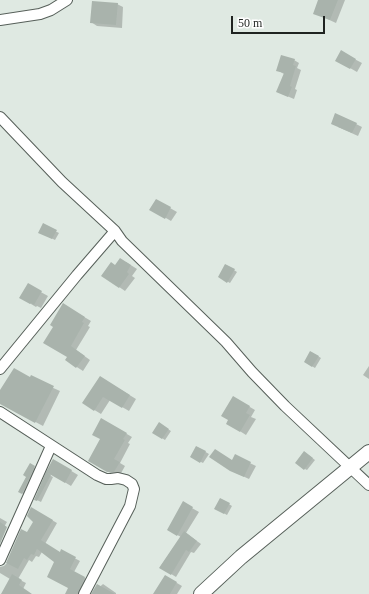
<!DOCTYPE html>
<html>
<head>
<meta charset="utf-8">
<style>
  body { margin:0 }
  #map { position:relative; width:369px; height:594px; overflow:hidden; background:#dfe9e2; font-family:Georgia,serif }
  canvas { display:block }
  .scale { position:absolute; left:231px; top:16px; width:94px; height:18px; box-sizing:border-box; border:2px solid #1f2320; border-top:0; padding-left:5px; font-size:12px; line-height:14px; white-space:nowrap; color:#1f2320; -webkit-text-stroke:3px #fff; paint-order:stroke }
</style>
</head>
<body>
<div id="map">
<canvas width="369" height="594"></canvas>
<div class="scale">50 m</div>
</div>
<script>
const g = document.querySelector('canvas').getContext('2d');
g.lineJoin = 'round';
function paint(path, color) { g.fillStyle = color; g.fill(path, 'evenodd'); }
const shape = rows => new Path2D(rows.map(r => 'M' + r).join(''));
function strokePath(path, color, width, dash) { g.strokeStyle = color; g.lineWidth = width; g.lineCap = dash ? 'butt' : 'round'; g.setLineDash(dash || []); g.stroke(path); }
paint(shape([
  [319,0,345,0,336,23,314,13],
  [117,4,123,7,122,28,97,26,91,22],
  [341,52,362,63,357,72,336,60],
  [294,60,299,63,297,68,301,70,295,89,297,90,294,99,282,94,284,74,277,70],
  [356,124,362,127,358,136,338,127],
  [156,200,177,212,171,221,151,209],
  [43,225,59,233,55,240,39,232],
  [126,262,137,269,132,276,135,278,125,291,103,276,115,266],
  [226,265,237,272,230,283,219,277],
  [28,285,48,296,41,308,37,306,36,307,21,298],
  [64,305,91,321,88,326,90,327,76,350,90,360,83,371,66,360,68,357,54,326],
  [311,352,321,358,315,368,305,362],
  [369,366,369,379,363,375],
  [100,377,136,399,129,411,110,400,101,414,83,403],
  [31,378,60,391,43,426,0,403,0,391],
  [233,397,255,410,251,417,256,419,246,435,227,423,229,419],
  [101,419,132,437,128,443,130,444,120,463,125,466,120,475,114,475,89,461,101,439],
  [159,424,171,431,165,440,154,433],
  [197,447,209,454,203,463,191,457],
  [307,454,315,460,307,470,305,469],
  [235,456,256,466,249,479,236,473,232,461],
  [53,460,78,475,71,486,48,472],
  [30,465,37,469,25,495,20,492,27,476],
  [47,474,53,477,41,502,35,499],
  [221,499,232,506,227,515,216,509],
  [183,503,199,512,186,533,201,544,194,553,191,552,176,577,160,567,181,537,168,530],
  [31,508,57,523,45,544,60,553,61,551,80,561,74,572,90,581,83,594,72,594,56,562,42,552,39,557,36,556,32,562,29,560,18,579,26,583,23,589,31,594,2,594,10,579,0,573,0,567,4,566,7,563,28,534,35,522],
  [0,518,7,522,1,532,0,531],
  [165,576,182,586,177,594,154,594],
  [103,584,116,593,116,594,92,594]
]), '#0003');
paint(shape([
  [318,0,338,0,330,20,313,14],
  [92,1,118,3,116,25,90,23],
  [341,50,356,59,350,69,335,61],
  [281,55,295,59,293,65,296,66,290,86,292,87,288,97,276,92,284,73,276,71],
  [335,113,357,123,352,133,331,124],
  [156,199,171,207,165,219,149,210],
  [43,223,57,230,52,239,38,233],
  [120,258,131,265,127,272,129,274,119,288,101,276,111,262,115,265],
  [225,264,235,269,227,283,218,277],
  [28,283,42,291,34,305,31,303,30,304,19,298],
  [63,303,85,317,82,322,84,323,71,346,85,356,76,368,65,360,67,357,43,343,53,327,50,325],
  [310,351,319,356,312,367,304,362],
  [14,368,30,377,31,375,54,386,35,423,0,404,0,390],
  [100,376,130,395,122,408,103,397,94,411,82,403],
  [233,396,250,406,246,413,250,415,240,432,226,424,228,420,221,416],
  [101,418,127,433,123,439,125,440,114,459,120,462,114,472,107,472,88,461,100,439,92,435],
  [159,422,169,429,162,439,152,433],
  [196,446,206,451,200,463,190,457],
  [215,449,232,460,235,454,251,462,244,477,230,471,209,457],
  [304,451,313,458,304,470,295,463],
  [53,459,72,470,65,483,46,472],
  [30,463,35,466,22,494,18,492,26,477,23,475],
  [46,472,51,475,37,501,34,500],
  [220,498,230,503,224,514,214,509],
  [183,501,193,507,177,536,167,530],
  [31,507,53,520,41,540,60,552,61,549,76,557,70,569,85,577,78,594,65,594,68,588,47,577,54,562,37,549,34,555,31,554,27,560,24,558,18,569,6,563,21,529,27,532,33,522,27,516],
  [0,522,7,527,0,544],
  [184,531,197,541,189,552,186,550,171,575,159,568],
  [12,574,22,580,19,585,32,594,1,594],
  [165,575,177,582,170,594,153,594],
  [97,584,115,594,91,594]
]), '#a9b3ac');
const street = shape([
  [0,20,40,14,51,10,67,0],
  [0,117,62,182,115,231,122,241,226,342,252,372,285,406,369,485],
  [0,369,77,275,115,231],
  [0,412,97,475,106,479,111,479,118,478,126,480,132,484,134,489,130,506,84,594],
  [0,560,51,446]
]);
const secondary = shape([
  [201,594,241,557,369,452]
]);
strokePath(street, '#565f59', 12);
strokePath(secondary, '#565f59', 16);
strokePath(street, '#fff', 10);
strokePath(secondary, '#fff', 14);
</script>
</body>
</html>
